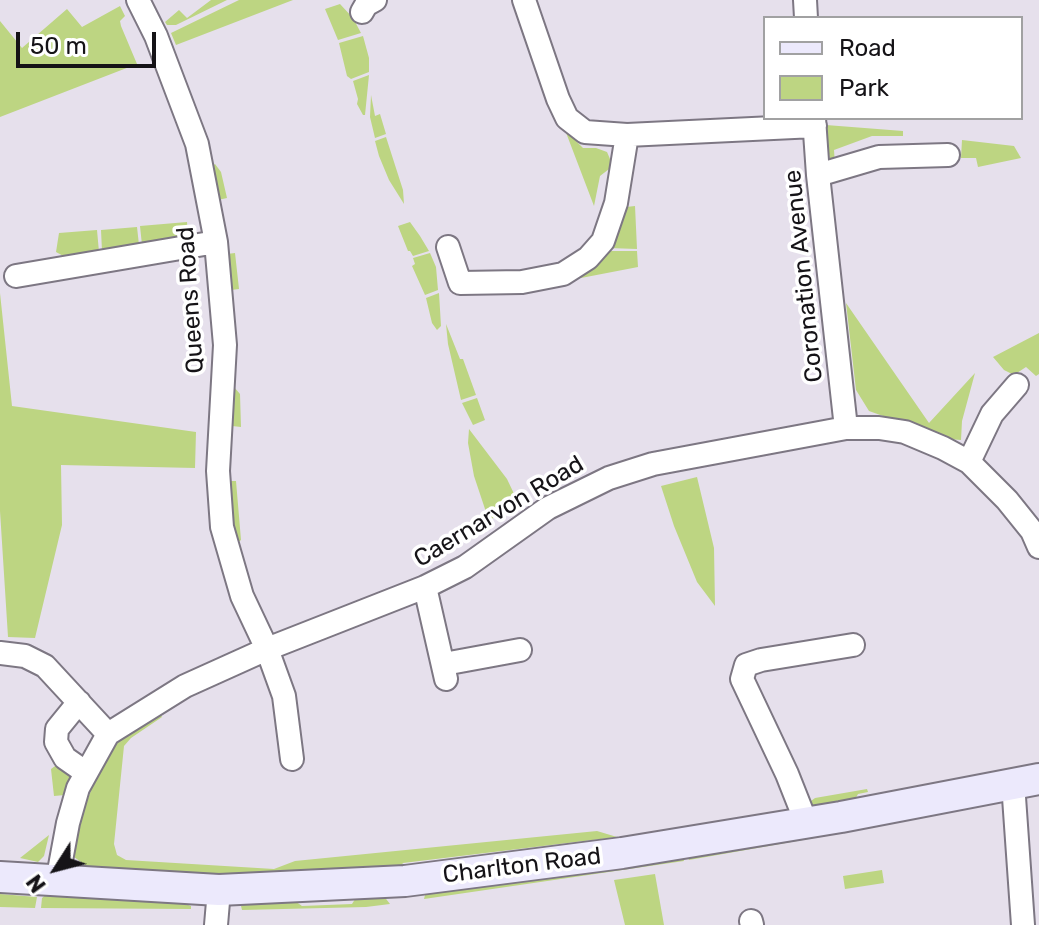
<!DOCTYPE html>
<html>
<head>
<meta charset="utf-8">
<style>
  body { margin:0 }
  #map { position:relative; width:1039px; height:925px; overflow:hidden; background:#e6e0ec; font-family:Rubik,sans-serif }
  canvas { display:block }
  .legend { position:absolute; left:763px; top:16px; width:260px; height:104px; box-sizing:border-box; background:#fff; border:2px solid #a1a1a2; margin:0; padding:10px 14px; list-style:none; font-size:24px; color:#151317 }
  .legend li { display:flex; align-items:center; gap:16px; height:40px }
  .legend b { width:40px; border:2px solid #a1a1a2 }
  .north { position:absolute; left:16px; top:829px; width:80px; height:80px; -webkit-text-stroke:6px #fff; paint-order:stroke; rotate:234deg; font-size:22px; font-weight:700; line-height:32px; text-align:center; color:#151317 }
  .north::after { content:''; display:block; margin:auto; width:28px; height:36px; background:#151317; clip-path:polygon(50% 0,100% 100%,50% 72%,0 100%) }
  .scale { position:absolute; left:16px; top:32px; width:140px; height:36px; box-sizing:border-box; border:4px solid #151317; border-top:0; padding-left:10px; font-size:24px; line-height:28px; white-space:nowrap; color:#151317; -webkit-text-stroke:6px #fff; paint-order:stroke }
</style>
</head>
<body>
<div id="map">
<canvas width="1039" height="925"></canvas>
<ul class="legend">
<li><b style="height:10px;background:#ece9fc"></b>Road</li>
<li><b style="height:22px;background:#bdd582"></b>Park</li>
</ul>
<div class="north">N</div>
<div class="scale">50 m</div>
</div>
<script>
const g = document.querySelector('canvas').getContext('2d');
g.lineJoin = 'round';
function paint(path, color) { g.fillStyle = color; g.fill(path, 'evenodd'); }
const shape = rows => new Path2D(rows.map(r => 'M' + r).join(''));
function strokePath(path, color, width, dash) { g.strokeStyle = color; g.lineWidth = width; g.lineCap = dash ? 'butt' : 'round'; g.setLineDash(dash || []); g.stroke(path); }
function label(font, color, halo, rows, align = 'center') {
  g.font = font + ' Rubik,sans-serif'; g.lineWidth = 7; g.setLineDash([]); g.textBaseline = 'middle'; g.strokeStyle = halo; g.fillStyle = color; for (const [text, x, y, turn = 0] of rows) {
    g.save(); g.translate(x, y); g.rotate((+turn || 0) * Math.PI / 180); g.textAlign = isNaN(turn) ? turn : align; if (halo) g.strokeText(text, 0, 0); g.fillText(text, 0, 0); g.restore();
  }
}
paint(shape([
  [211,0,227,0,176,25,167,25,165,22,179,10,187,18],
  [239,0,293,0,176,45,171,33],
  [340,4,353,18,361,33,338,40,325,9],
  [120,6,125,16,120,21,121,26,137,64,0,117,0,21,22,48,67,9,82,27],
  [363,36,369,58,369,72,351,79,347,76,339,43],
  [369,75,365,115,363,115,357,104,358,99,353,81],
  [371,95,375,116,380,114,386,134,375,138,370,117],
  [826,125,903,131,903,136,872,136,834,150,835,165,830,163],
  [565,130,583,148,596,148,607,152,613,166,600,176,594,206],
  [386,137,403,190,404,204,389,180,379,156,375,141],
  [962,140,1014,146,1021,158,978,167,976,158,961,158],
  [215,164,221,172,227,198,218,200,211,167],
  [635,206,637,249,609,248,626,207],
  [187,222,188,236,142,245,140,226],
  [410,222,420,236,429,251,413,256,410,251,408,251,398,226],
  [137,227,139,245,102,251,101,230],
  [97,230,99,252,67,258,56,252,59,233],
  [607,251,637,251,638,267,581,278,581,273],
  [235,253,239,289,231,290,227,254],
  [430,253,436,267,438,290,425,295,412,266,415,264,413,258],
  [0,293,12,406,196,432,195,468,61,465,62,525,35,638,8,637,0,511],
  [439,293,441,326,437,330,432,323,426,298],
  [846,303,929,423,975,373,962,421,961,440,948,439,869,411,856,390],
  [446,324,460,359,463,359,476,395,461,400,448,344],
  [1039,333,1039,374,1036,376,1026,367,1014,375,1004,370,993,357],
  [234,387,240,394,241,427,232,426],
  [477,398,485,420,473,425,462,403],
  [469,429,507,479,517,500,489,521,474,476,468,443],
  [697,477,714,548,715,606,697,582,674,526,661,486],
  [229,481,236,481,241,540,236,544,230,515],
  [160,713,162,717,131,738,124,746,114,844,117,855,126,860,274,869,295,861,597,831,617,837,403,863,398,870,269,881,98,874,74,857,75,840,83,811,99,770,114,745],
  [58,764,73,774,65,795,54,796,51,769],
  [867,789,868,792,858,794,852,805,819,811,807,804,815,798],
  [836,831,837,834,689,860,687,856],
  [49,835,44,856,38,862,20,858],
  [682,853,684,861,424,899,426,891],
  [882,870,884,883,845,889,843,876],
  [655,874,664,925,625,925,614,880],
  [48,893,177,901,191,906,191,909,41,908,42,898],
  [0,894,37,897,35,908,0,907],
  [383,895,390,904,366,907,242,910,241,906,249,902,295,901,302,906,352,904,357,896]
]), '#bdd582');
const street = shape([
  [138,0,156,36,197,144,216,242,225,345,218,471,222,527,242,596,267,649,284,696,292,759],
  [524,0,558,99,567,118,585,132,627,135,815,126],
  [805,0,806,18],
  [362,12,366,5,375,0],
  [814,118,818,175,846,428],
  [818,175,879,157,948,155],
  [448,247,460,283,522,282,563,274,588,258,603,241,616,203,627,135],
  [16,276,216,242],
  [969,462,992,414,1017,385],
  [425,587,446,679],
  [0,653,25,656,45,666,108,734],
  [444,664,520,650],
  [79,702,57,729,56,742,65,758,85,772],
  [1013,783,1023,925],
  [806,822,787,774,742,679,746,665,761,660,853,645],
  [57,882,68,823,78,788,108,734,185,686,267,649,425,587,465,567,548,508,609,478,653,464,846,428,879,428,905,432,943,448,969,462,1007,500,1032,531,1039,547],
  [751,921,752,925],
  [216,925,219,890]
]);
const secondary = shape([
  [0,877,219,890,405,881,622,853,841,817,1039,779]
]);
strokePath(street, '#7d7783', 26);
strokePath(secondary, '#7d7783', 34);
strokePath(street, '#fff', 22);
strokePath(secondary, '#ece9fc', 30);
label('24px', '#151317', '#fff', [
  ["Coronation Avenue",804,276,-96],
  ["Queens Road",191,300,-94],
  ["Caernarvon Road",499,512,-31],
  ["Charlton Road",522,866,-7]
]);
</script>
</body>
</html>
